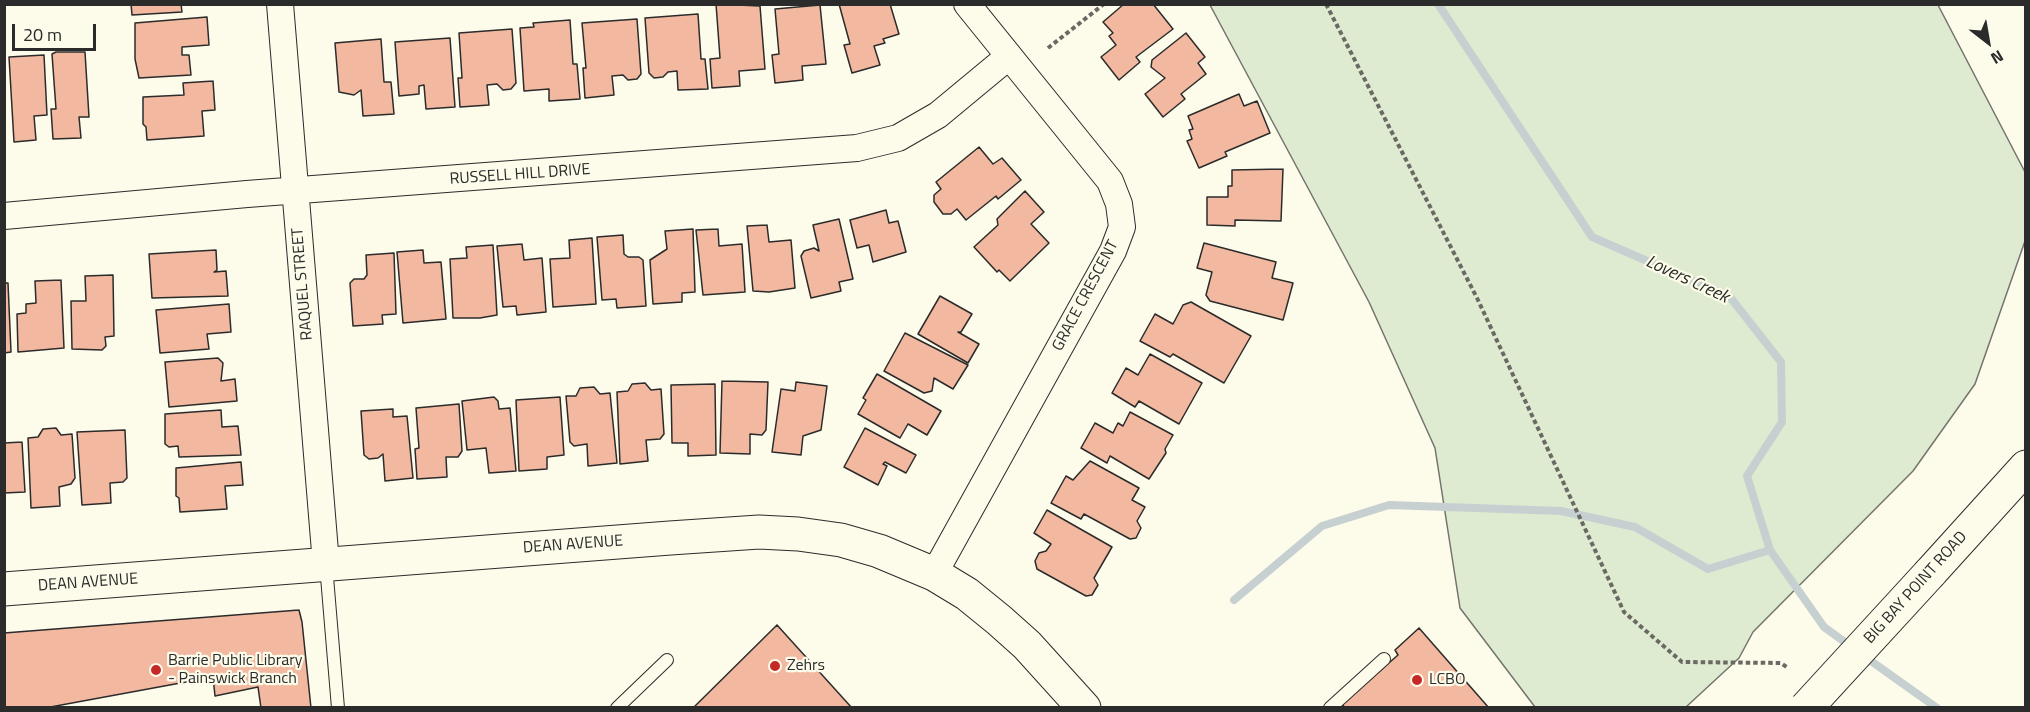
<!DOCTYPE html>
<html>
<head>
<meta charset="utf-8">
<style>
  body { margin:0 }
  #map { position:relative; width:2030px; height:712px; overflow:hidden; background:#fdfbea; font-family:"Titillium Web",sans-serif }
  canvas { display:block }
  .frame { position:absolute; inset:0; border:6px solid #2b2b2b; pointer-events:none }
  .north { position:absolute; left:1958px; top:12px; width:60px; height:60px; -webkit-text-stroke:4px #fdfbea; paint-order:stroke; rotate:149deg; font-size:16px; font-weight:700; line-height:24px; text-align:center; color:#2b2b2b }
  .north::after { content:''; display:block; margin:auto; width:21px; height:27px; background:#2b2b2b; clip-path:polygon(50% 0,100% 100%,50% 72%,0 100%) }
  .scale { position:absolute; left:12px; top:24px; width:84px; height:27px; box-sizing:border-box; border:3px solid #2b2b2b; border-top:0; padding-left:8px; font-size:18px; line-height:21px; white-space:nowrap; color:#2b2b2b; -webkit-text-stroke:4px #fdfbea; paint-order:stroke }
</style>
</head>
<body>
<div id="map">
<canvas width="2030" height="712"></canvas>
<div class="frame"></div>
<div class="north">N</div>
<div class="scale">20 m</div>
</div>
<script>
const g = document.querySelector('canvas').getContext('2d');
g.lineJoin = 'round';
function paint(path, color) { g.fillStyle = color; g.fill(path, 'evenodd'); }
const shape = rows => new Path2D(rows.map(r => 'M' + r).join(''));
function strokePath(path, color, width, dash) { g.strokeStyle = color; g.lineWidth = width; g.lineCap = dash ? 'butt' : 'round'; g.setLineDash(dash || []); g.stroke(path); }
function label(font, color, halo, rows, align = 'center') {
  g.font = font + ' "Titillium Web",sans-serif'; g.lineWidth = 4.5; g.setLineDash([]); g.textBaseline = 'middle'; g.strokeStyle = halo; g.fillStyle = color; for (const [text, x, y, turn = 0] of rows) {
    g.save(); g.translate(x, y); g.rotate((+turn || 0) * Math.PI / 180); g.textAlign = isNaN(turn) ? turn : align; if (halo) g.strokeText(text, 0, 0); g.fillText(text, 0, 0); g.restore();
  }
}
const green = shape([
  [1210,5,1938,5,2025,172,2025,241,1975,384,1913,471,1753,632,1739,658,1686,707,1535,707,1460,608,1435,448,1369,302,1210,5]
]);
paint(green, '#deebd1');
strokePath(green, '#74746e', 1.5);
strokePath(shape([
  [1438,4,1592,237,1730,297,1781,362,1782,422,1747,476,1770,550,1824,627,1853,648],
  [1234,600,1322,526,1389,505,1561,511,1635,527,1708,569,1770,550],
  [1864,656,1937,708]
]), '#c7d0d0', 8);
const building = shape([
  [131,4,181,4,182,12,132,15,131,4],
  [716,4,760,6,765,69,739,71,740,86,712,88,710,59,720,58,716,4],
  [839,4,890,4,899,34,883,39,885,43,874,46,880,65,852,73,844,45,850,44,839,4],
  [1124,4,1153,4,1173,29,1136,57,1140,62,1119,80,1101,57,1116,45,1109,36,1113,33,1103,22,1124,4],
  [820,5,826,64,802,66,803,80,775,83,772,55,779,54,775,9,820,5],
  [698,14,701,59,705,59,708,89,678,90,677,71,668,72,663,77,654,78,649,73,645,18,698,14],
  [207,17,209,45,182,47,182,55,189,55,191,75,139,78,135,59,135,23,207,17],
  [637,19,641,74,637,79,628,80,623,75,612,76,614,95,585,98,583,68,586,68,582,23,637,19],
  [570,20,573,64,577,64,580,99,549,101,549,89,524,91,520,28,534,27,533,23,570,20],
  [512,29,516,83,511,89,503,90,497,84,487,85,489,105,460,107,458,78,462,78,459,33,512,29],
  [1186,33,1205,57,1198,63,1206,74,1181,94,1185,99,1163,117,1145,94,1165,78,1151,67,1152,60,1186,33],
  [450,38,455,107,426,109,424,85,419,86,419,94,399,96,395,42,450,38],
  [381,39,384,82,391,82,394,114,363,116,361,90,354,95,339,92,335,43,381,39],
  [56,52,85,52,89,117,79,117,81,138,53,139,51,109,56,109,52,54,56,52],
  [44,55,47,115,34,116,36,140,14,142,9,57,44,55],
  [213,81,215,110,202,111,204,136,147,140,146,127,143,124,143,97,184,95,183,83,213,81],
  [1239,94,1244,106,1257,101,1270,133,1225,152,1227,156,1199,168,1187,141,1192,139,1189,130,1193,129,1188,116,1239,94],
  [979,147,993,164,1002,158,1021,180,998,199,996,196,966,220,957,209,951,214,943,214,934,202,934,195,941,189,936,182,979,147],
  [1283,169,1281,221,1235,220,1235,226,1207,225,1207,197,1228,197,1228,186,1232,186,1232,170,1283,169],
  [1025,191,1044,212,1031,224,1049,243,1010,281,999,270,997,272,974,247,998,225,997,219,1025,191],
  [886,210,889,223,898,221,906,252,873,262,869,245,857,248,850,220,886,210],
  [839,219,853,279,839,282,841,291,811,298,801,256,804,251,814,248,819,251,813,225,839,219],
  [767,225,769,242,791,240,795,288,769,292,753,291,747,226,767,225],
  [693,229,695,292,682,293,682,302,653,304,650,260,667,249,665,231,693,229],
  [718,229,719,246,742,244,745,292,703,295,696,230,718,229],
  [623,235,624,254,628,257,639,257,643,260,646,306,617,308,616,299,602,300,597,237,623,235],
  [592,238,596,304,553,307,550,259,570,258,569,240,592,238],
  [1204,243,1276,262,1272,278,1293,283,1283,320,1210,301,1206,295,1212,272,1197,268,1204,243],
  [522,244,524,260,542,258,546,312,517,315,516,306,503,307,497,246,522,244],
  [493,245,497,315,480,318,453,318,450,259,467,258,466,247,493,245],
  [216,250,217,270,214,272,226,271,228,296,152,298,149,254,216,250],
  [423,250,424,263,441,262,446,319,403,323,397,252,423,250],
  [394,253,396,314,382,315,383,324,353,326,350,283,354,279,364,279,367,275,366,255,394,253],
  [113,275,114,336,105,337,106,346,102,350,72,349,71,301,86,301,85,276,113,275],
  [61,280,64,348,18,352,17,314,26,313,26,304,36,303,35,281,61,280],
  [4,283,8,283,11,352,4,353,4,283],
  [940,296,972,314,961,332,958,332,979,344,968,363,918,334,940,296],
  [1191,302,1251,336,1224,383,1173,354,1170,357,1140,341,1155,314,1173,324,1183,305,1191,302],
  [229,304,231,332,207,334,209,349,160,353,156,310,229,304],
  [905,333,968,365,953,389,934,378,932,391,924,393,884,371,905,333],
  [1150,354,1202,383,1179,424,1139,401,1135,407,1112,393,1126,368,1138,375,1150,354],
  [218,358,223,363,221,381,235,379,237,401,169,407,165,362,218,358],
  [877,374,941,411,927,435,908,424,900,438,858,414,866,400,863,398,877,374],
  [722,381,768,382,766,430,762,435,750,434,750,454,720,453,722,381],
  [796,382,827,386,821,430,803,436,801,455,772,452,781,389,795,391,796,382],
  [645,383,651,390,661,389,664,434,660,439,646,440,648,461,620,464,617,392,628,391,632,384,645,383],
  [715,384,716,455,688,456,688,443,672,443,671,385,715,384],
  [594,387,600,394,610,393,617,463,588,466,587,444,574,446,570,442,566,396,576,396,580,388,594,387],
  [494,397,498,401,499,409,510,408,516,471,489,473,486,448,467,450,462,401,494,397],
  [560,397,564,455,547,457,547,469,519,471,516,400,560,397],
  [459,404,462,451,458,457,446,457,447,477,417,479,415,449,419,448,416,408,459,404],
  [393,409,393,417,407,416,413,478,385,481,383,454,378,458,369,459,364,455,361,411,393,409],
  [221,410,222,427,238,426,241,455,179,457,178,446,169,447,165,444,165,414,221,410],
  [1130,412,1173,435,1165,449,1166,453,1149,479,1110,456,1107,463,1081,448,1095,423,1113,433,1118,423,1123,426,1130,412],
  [56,428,61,435,72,434,75,478,71,484,59,487,60,506,31,508,28,438,38,437,43,429,56,428],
  [865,428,916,455,906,473,885,462,883,464,887,466,878,485,844,467,865,428],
  [125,430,127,478,123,482,110,483,111,503,82,505,77,432,125,430],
  [22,442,25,492,4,493,4,443,22,442],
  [1090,461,1139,488,1132,500,1145,507,1137,521,1141,528,1136,538,1130,539,1084,514,1081,519,1051,503,1066,476,1073,480,1090,461],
  [241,462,243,485,225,486,227,509,180,512,179,498,176,496,176,468,241,462],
  [1047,510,1112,547,1094,578,1098,585,1092,595,1086,596,1037,569,1035,561,1039,553,1046,551,1051,544,1034,533,1047,510],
  [299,610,302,622,311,708,4,708,4,633,299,610],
  [777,625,852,708,693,708,777,625],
  [1419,628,1489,708,1345,708,1342,704,1398,655,1395,650,1419,628],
  [213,677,215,696,258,687,261,708,45,708,213,677]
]);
paint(building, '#f2b8a0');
strokePath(building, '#2b2b2b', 1.5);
const lane = shape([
  [326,565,338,708],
  [617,708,667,660],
  [1330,708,1384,659]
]);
const street = shape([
  [280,4,326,564],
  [4,216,247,194,857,148,898,138,938,115,1008,57],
  [934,574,1113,251,1122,227,1119,204,1110,181,967,4]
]);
const secondary = shape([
  [4,589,670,538,759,532,798,534,841,540,879,551,934,574,967,594,999,620,1027,645,1084,708]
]);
const primary = shape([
  [1930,573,2026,467]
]);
strokePath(lane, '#2b2b2b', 14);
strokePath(street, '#2b2b2b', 28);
strokePath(secondary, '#2b2b2b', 35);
strokePath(primary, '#2b2b2b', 35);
strokePath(shape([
  [1326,4,1477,298,1624,612,1682,662,1781,663,1788,668],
  [1048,48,1104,4]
]), '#6a6964', 4, [4.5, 3]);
strokePath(lane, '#fdfbea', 12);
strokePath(street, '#fdfbea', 26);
strokePath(secondary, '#fdfbea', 33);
strokePath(primary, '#fdfbea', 33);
const primaryBridge = shape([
  [1806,708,1930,573]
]);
strokePath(primaryBridge, '#2b2b2b', 35, []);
strokePath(primaryBridge, '#fdfbea', 33);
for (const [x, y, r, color] of [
  [775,666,6,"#c62828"],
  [156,670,6,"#c62828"],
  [1417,680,6,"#c62828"]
]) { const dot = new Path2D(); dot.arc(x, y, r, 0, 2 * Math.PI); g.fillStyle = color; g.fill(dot); strokePath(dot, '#fdfbea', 2); }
label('16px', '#2b2b2b', '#fdfbea', [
  ["RUSSELL HILL DRIVE",520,175,-4],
  ["RAQUEL STREET",303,284,-95],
  ["GRACE CRESCENT",1086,296,-62],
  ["DEAN AVENUE",573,545,-4],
  ["DEAN AVENUE",88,583,-4],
  ["BIG BAY POINT ROAD",1916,588,-48]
]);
label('16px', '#2b2b2b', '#fdfbea', [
  ["Barrie Public Library",168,661],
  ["- Painswick Branch",168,679],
  ["Zehrs",787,666],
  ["LCBO",1429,680]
], 'left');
label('italic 18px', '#2b2b2b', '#fdfbea', [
  ["Lovers Creek",1687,280,25]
]);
</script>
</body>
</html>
